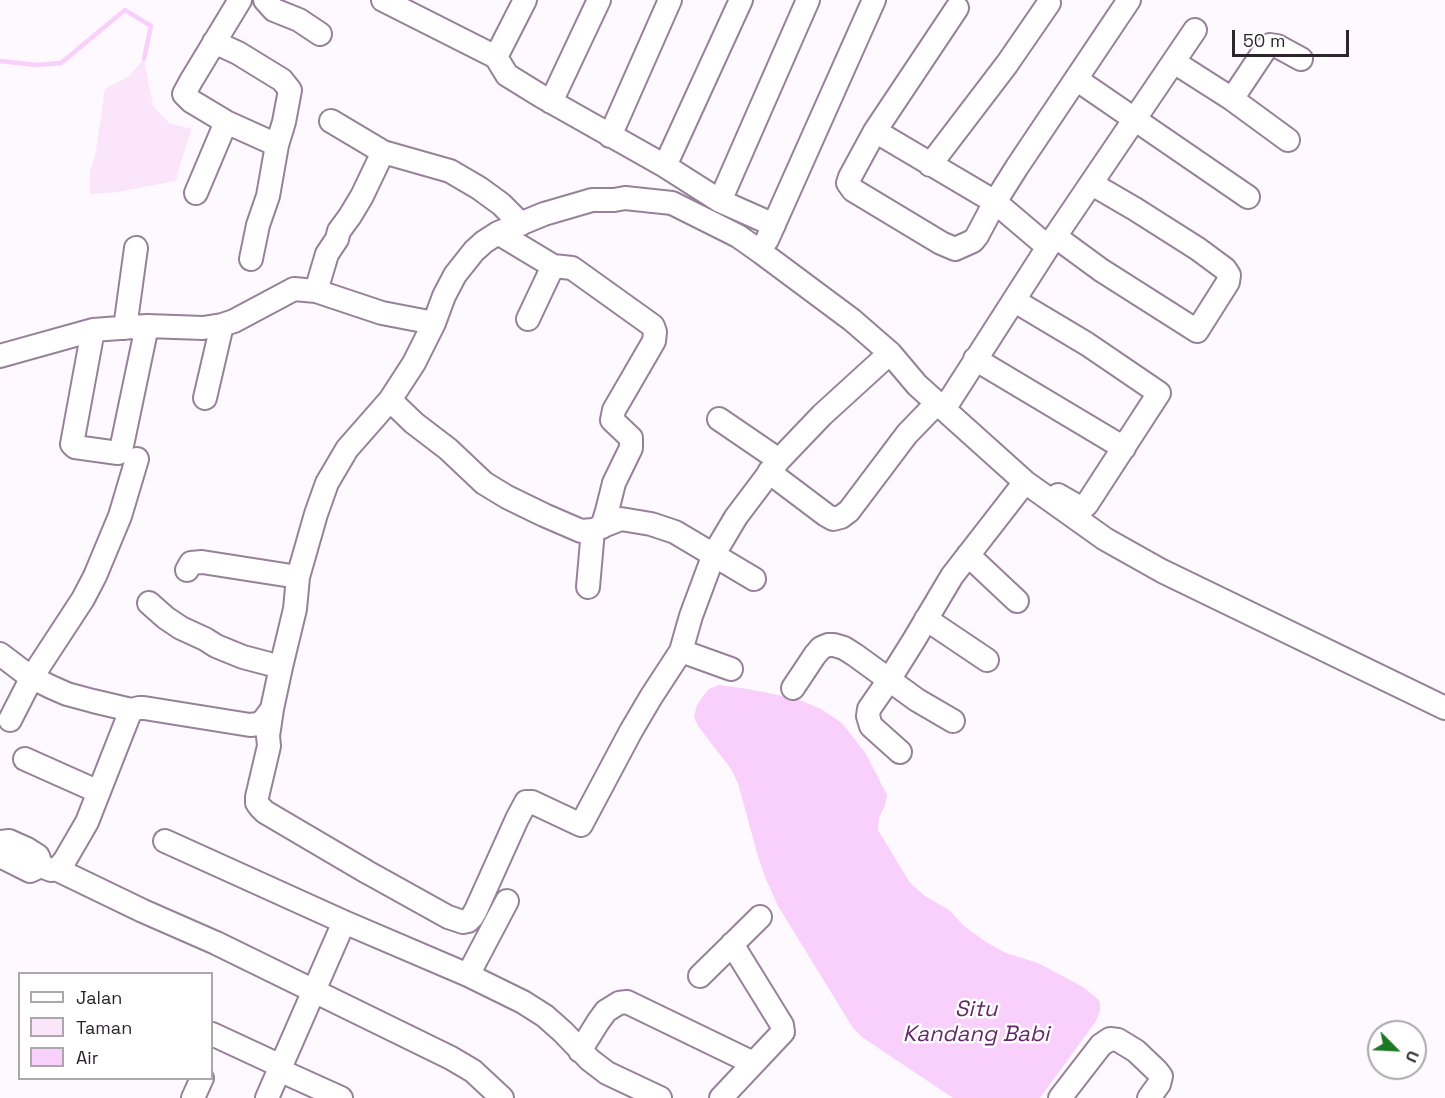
<!DOCTYPE html>
<html>
<head>
<meta charset="utf-8">
<style>
  body { margin:0 }
  #map { position:relative; width:1445px; height:1098px; overflow:hidden; background:#fef9fe; font-family:"Space Grotesk",sans-serif }
  canvas { display:block }
  .legend { position:absolute; left:18px; top:972px; width:195px; height:108px; box-sizing:border-box; background:#fff; border:2px solid #aba8ab; margin:0; padding:8px 10px; list-style:none; font-size:18px; color:#2d252e }
  .legend li { display:flex; align-items:center; gap:12px; height:30px }
  .legend b { width:30px; border:2px solid #aba8ab }
  .north { position:absolute; left:1367px; top:1020px; width:60px; height:60px; box-sizing:border-box; background:#fff; border:2px solid #aba8ab; border-radius:50%; rotate:114deg; font-size:16px; font-weight:700; line-height:24px; text-align:center; color:#2d252e }
  .north::after { content:''; display:block; margin:auto; width:21px; height:27px; background:#1d7724; clip-path:polygon(50% 0,100% 100%,50% 72%,0 100%) }
  .scale { position:absolute; left:1232px; top:30px; width:117px; height:27px; box-sizing:border-box; border:3px solid #2d252e; border-top:0; padding-left:8px; font-size:18px; line-height:21px; white-space:nowrap; color:#2d252e; -webkit-text-stroke:4px #fff; paint-order:stroke }
</style>
</head>
<body>
<div id="map">
<canvas width="1445" height="1098"></canvas>
<ul class="legend">
<li><b style="height:8px;background:#fff"></b>Jalan</li>
<li><b style="height:16px;background:#fae5fb"></b>Taman</li>
<li><b style="height:16px;background:#f9cffb"></b>Air</li>
</ul>
<div class="north">U</div>
<div class="scale">50 m</div>
</div>
<script>
const g = document.querySelector('canvas').getContext('2d');
g.lineJoin = 'round';
function paint(path, color) { g.fillStyle = color; g.fill(path, 'evenodd'); }
const shape = rows => new Path2D(rows.map(r => 'M' + r).join(''));
function strokePath(path, color, width, dash) { g.strokeStyle = color; g.lineWidth = width; g.lineCap = dash ? 'butt' : 'round'; g.setLineDash(dash || []); g.stroke(path); }
function label(font, color, halo, rows, align = 'center') {
  g.font = font + ' "Space Grotesk",sans-serif'; g.lineWidth = 5; g.setLineDash([]); g.textBaseline = 'middle'; g.strokeStyle = halo; g.fillStyle = color; for (const [text, x, y, turn = 0] of rows) {
    g.save(); g.translate(x, y); g.rotate((+turn || 0) * Math.PI / 180); g.textAlign = isNaN(turn) ? turn : align; if (halo) g.strokeText(text, 0, 0); g.fillText(text, 0, 0); g.restore();
  }
}
paint(shape([
  [144,59,153,106,169,123,192,129,183,155,176,181,117,192,90,194,90,171,95,156,105,89,129,76]
]), '#fae5fb');
paint(shape([
  [719,685,748,689,797,699,821,709,842,723,866,754,887,795,885,805,879,818,878,830,910,883,925,896,949,910,964,926,986,942,1006,953,1038,963,1083,987,1098,999,1100,1003,1100,1011,1096,1021,1040,1098,953,1098,862,1037,853,1028,778,906,765,877,757,853,738,783,731,769,698,726,694,716,697,705,703,696,709,689]
]), '#f9cffb');
strokePath(shape([
  [0,61,37,65,61,63,125,10,151,26,144,59]
]), '#f9cffb', 4.5);
const minor = shape([
  [240,0,191,81,184,94,191,101,226,122,277,145],
  [265,0,274,10,299,20,320,34],
  [383,0,496,57,507,75,541,96,665,166,720,201,774,225],
  [957,8,875,131,850,177,848,183,853,190,941,243,955,249,973,241,977,236,995,202,1017,167,1129,0],
  [214,42,238,53,282,80,290,90,284,122,277,145,268,196,258,225,251,259],
  [496,57,525,0],
  [1174,62,1232,99,1288,140],
  [1076,79,1248,197],
  [1232,99,1264,51,1270,45,1277,46,1301,59],
  [551,102,599,0],
  [331,121,383,152,450,171,479,188,501,204,521,224],
  [875,131,995,202,1048,247],
  [610,136,670,0],
  [930,165,1007,64,1049,3],
  [665,166,741,0],
  [196,193,226,122],
  [720,201,808,0],
  [498,233,553,266,572,268,653,326,655,332,654,341,614,410,612,420,631,438,631,448,614,483,607,511,602,527],
  [1056,237,1101,270,1197,331,1228,282,1229,275,1225,269,1198,249,1135,209,1092,184],
  [767,240,874,0],
  [316,291,327,254,337,239,339,231,350,216,362,196,383,152],
  [1015,301,1087,344,1159,393,1087,504,1084,507,1079,507,1058,495],
  [528,319,553,266],
  [125,328,136,248],
  [93,330,72,444,75,447,118,453,121,450,147,326],
  [0,356,93,330,147,326,203,328,222,325,234,321,294,289,316,291,382,313,434,323],
  [975,359,1124,448],
  [205,398,222,325],
  [390,400,414,423,448,449,484,483,507,497,544,515,581,531,593,530,621,519,651,524,675,532,754,579],
  [943,408,948,403,1048,247,1195,30],
  [719,419,779,460],
  [769,472,826,515,833,519,841,517,849,511,907,434,937,403],
  [968,555,1017,601],
  [187,570,191,563,202,562,298,577],
  [588,587,593,530],
  [149,603,166,618,181,628,205,639,216,646,243,657,281,667],
  [926,619,987,660],
  [681,651,731,669],
  [0,654,29,676,51,687,67,694,93,701,131,710,139,708,144,708,250,725,258,724,263,721,272,709,281,667,295,609,298,577,316,514,327,483,347,449,390,400,414,363,434,323,444,296,455,275,474,251,484,242,498,233,544,214,592,200,614,200,625,198,672,203,738,236,762,253,852,320,890,353,917,385,1025,482,1105,539,1162,571,1445,708],
  [793,688,815,655,821,648,828,645,834,645,844,648,855,655,917,700,953,721],
  [272,709,268,736,269,746,257,797,257,803,260,807,265,812,367,872,448,917,463,922,468,921,472,917,476,910,517,819,526,802,532,802,581,825,631,731,651,697,681,651,691,616,714,554,736,517,779,460,822,415,890,353],
  [10,720,32,677,83,599,95,576,120,516,137,459],
  [900,752,871,726,868,716,869,709,889,680,914,640,952,576,1025,482],
  [25,759,99,792],
  [165,841,344,922,468,975,523,1002,545,1016,563,1032,590,1060,607,1073,660,1098],
  [0,842,9,841,27,849,38,856,41,866],
  [0,856,30,871,41,866,51,870,56,869,143,911,216,943,451,1058,473,1071,502,1098],
  [56,869,60,866,65,860,87,822,131,710],
  [468,975,507,901],
  [700,976,760,917],
  [212,1034,281,1066],
  [580,1051,598,1022,606,1011,619,1003,627,1002,753,1063],
  [279,1070,341,1098],
  [193,1098,202,1078],
  [267,1098,344,922],
  [721,1098,783,1032,782,1025,732,944],
  [1060,1098,1101,1045,1110,1039,1118,1040,1136,1051,1157,1071,1161,1076,1159,1084,1149,1098]
]);
strokePath(minor, '#968298', 26);
strokePath(minor, '#fff', 22);
label('italic 22px', '#642869', '#fff', [
  ["Situ",976,1010],
  ["Kandang Babi",976,1035]
]);
</script>
</body>
</html>
